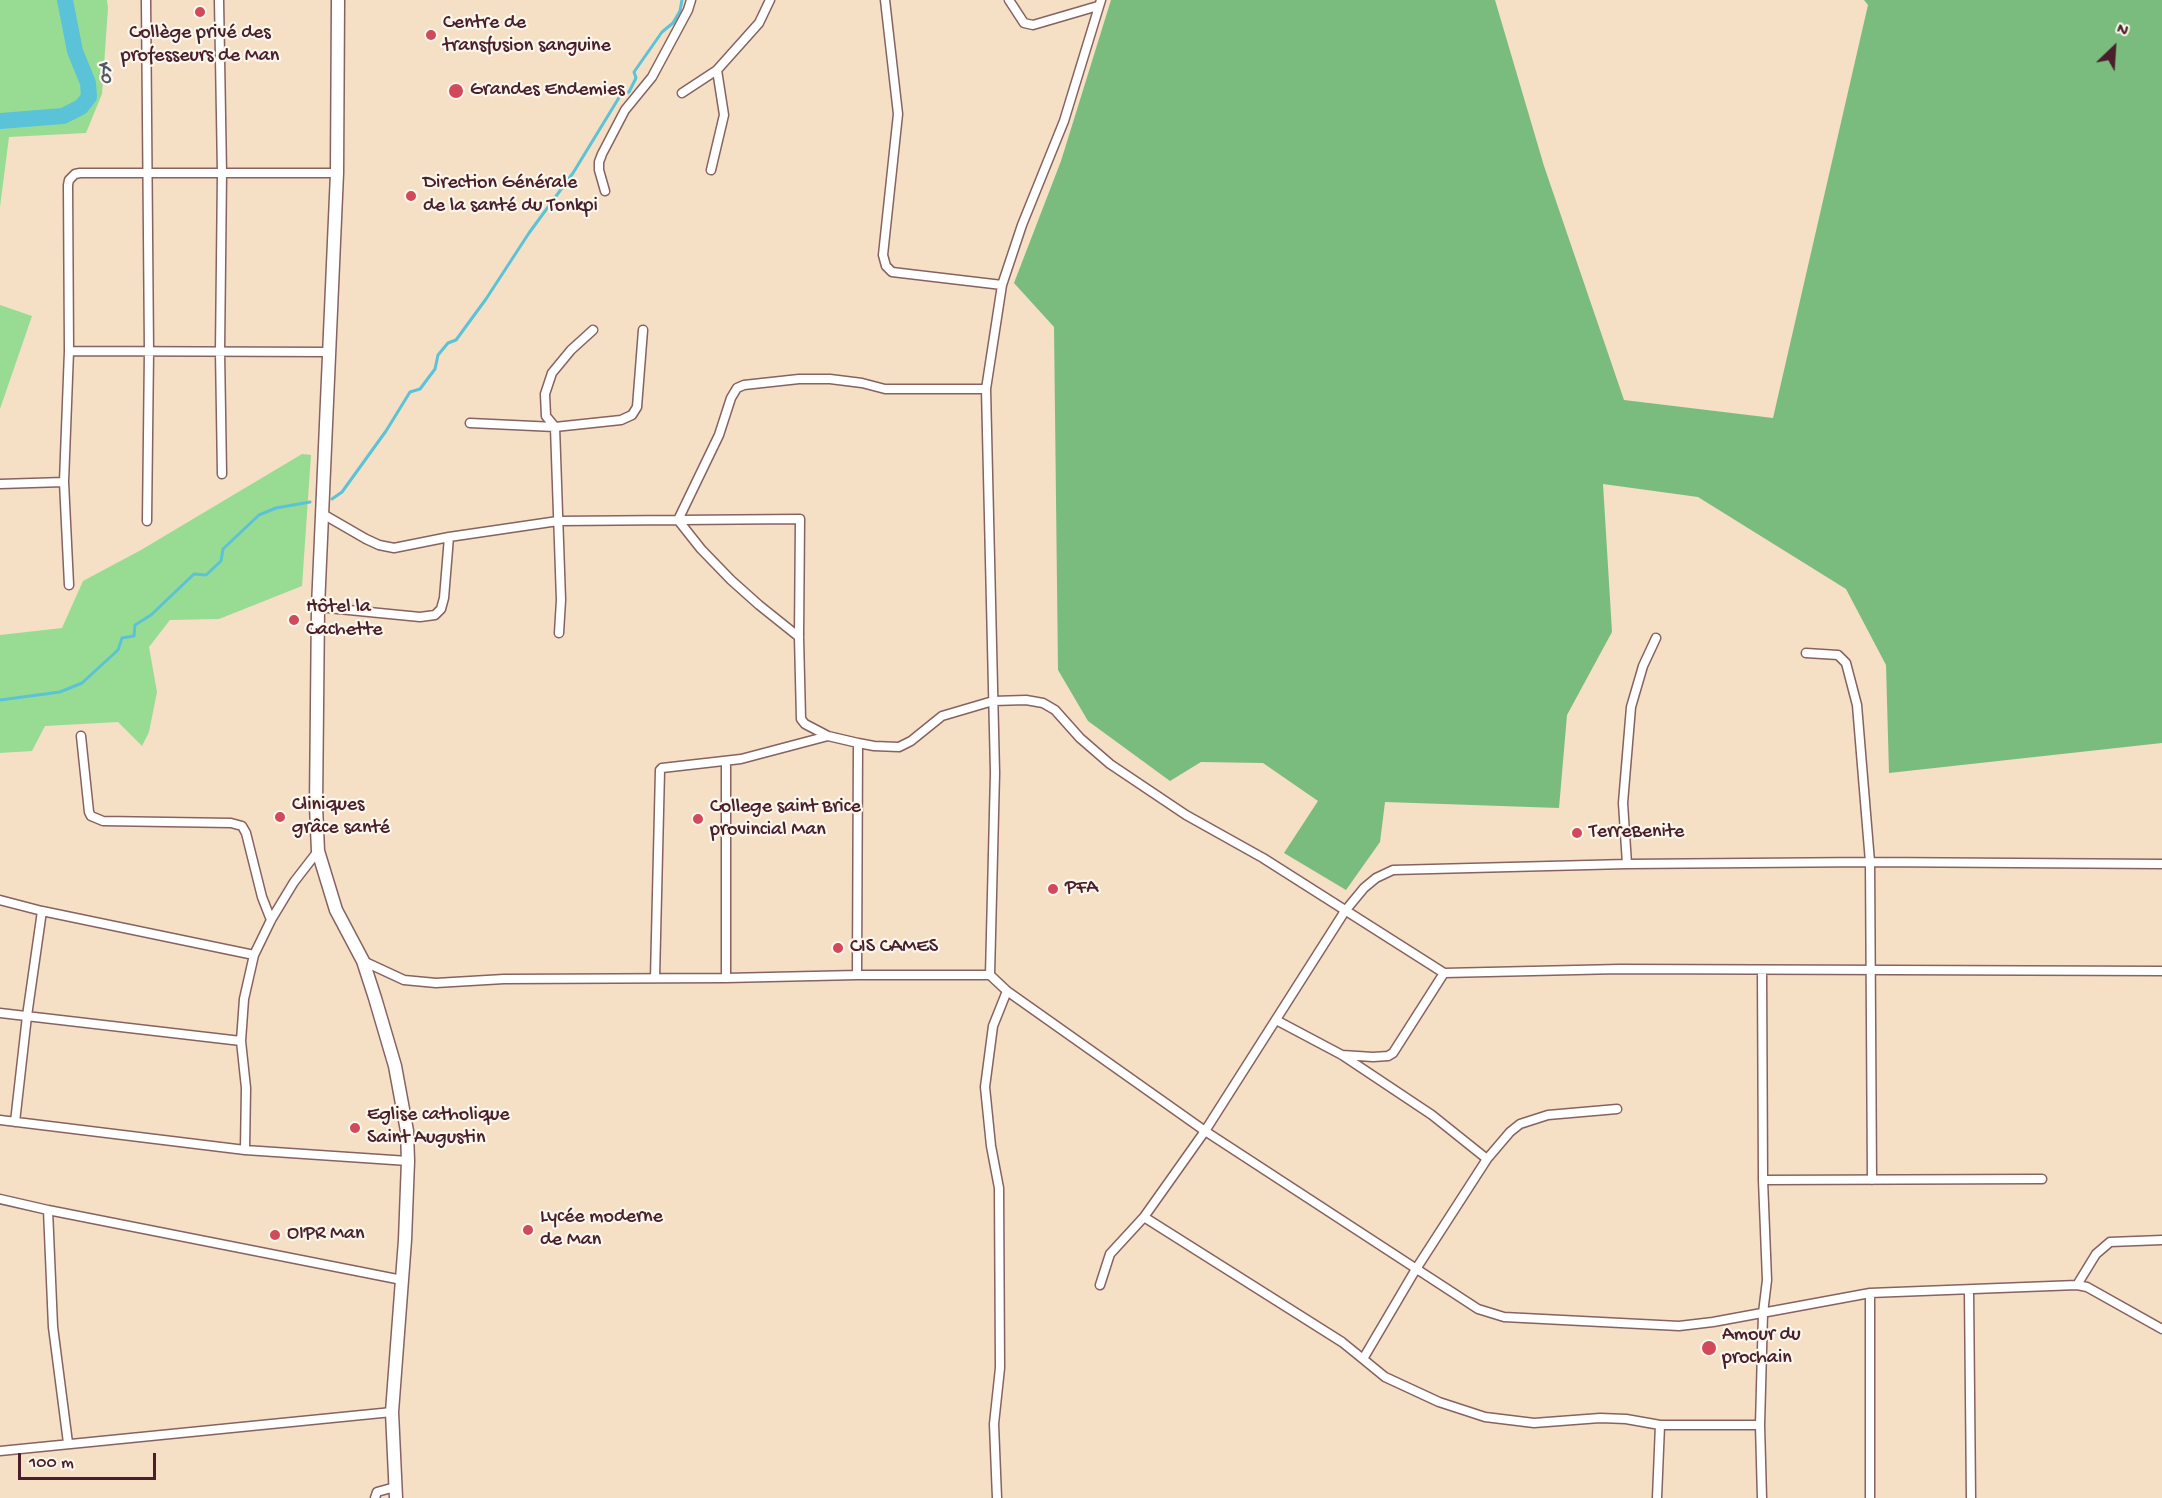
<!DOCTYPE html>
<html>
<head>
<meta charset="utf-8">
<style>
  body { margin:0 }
  #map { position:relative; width:2162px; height:1498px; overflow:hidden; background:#f5dfc5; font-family:"Gochi Hand",sans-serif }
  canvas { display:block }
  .north { position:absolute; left:2084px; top:18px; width:60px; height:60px; -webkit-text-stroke:4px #fbf7ec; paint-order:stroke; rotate:25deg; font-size:16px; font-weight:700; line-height:24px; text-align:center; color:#4a1f2b }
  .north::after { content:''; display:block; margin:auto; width:21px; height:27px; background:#4a1f2b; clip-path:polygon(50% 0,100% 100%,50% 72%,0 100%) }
  .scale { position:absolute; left:18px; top:1453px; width:138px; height:27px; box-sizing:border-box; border:3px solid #4a1f2b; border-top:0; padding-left:8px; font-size:18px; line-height:21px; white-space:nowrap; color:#4a1f2b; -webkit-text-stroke:4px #fbf7ec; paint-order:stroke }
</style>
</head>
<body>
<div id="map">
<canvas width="2162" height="1498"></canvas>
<div class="north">N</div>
<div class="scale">100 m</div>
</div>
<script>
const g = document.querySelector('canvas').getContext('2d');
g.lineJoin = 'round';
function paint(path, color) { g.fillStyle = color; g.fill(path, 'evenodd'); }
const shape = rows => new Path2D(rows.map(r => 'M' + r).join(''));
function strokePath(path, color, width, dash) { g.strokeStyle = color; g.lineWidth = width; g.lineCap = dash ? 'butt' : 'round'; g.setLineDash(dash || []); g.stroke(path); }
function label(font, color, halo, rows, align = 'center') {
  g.font = font + ' "Gochi Hand",sans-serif'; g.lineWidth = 4.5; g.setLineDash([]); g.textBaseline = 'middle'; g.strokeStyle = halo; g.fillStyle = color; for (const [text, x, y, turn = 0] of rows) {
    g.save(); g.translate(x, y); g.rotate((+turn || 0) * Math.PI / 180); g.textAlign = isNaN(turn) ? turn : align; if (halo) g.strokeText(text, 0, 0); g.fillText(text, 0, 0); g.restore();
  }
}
paint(shape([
  [0,0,107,0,108,8,102,94,86,133,9,137,0,207],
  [0,305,32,316,0,409],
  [302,454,311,455,302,586,219,619,170,620,149,647,157,692,149,732,142,746,118,722,45,726,32,751,0,753,0,635,62,628,83,581,141,550]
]), '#98dc94');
paint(shape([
  [1111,0,1495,0,1544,166,1624,400,1773,418,1868,5,1864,0,2162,0,2162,743,1889,773,1886,665,1846,589,1698,497,1603,484,1612,632,1567,715,1559,808,1385,802,1380,842,1346,890,1284,853,1318,801,1263,763,1201,762,1170,781,1088,721,1058,670,1054,327,1014,283,1061,161]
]), '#7abc7e');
strokePath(shape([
  [332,499,342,492,386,431,410,392,420,389,435,369,438,355,448,343,456,340,486,299,529,233,573,173,620,96,629,92,636,78,634,72,662,32,673,23,680,11,682,0],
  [0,700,60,692,82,683,118,650,122,638,134,636,135,625,151,615,194,574,206,575,221,561,223,549,259,515,276,508,310,502]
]), '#5bc3d8', 3);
strokePath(shape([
  [0,121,63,116,81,107,89,97,88,83,75,51,65,0]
]), '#5bc3d8', 16);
const minor = shape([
  [146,0,149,351,147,521],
  [219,0,222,173,220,351,222,474],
  [885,0,898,114,883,255,886,266,892,272,1002,285],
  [1009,0,1024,23,1033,25,1098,6],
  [682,93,717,70,759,23,770,0],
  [711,170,724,115,717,70],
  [605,191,599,170,599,162,602,154,625,110,652,77,688,10,691,0],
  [69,351,329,352],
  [470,423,555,427,621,420,632,415,637,407,643,330],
  [0,484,64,482],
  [321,513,366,539,379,545,394,548,449,537,558,521,800,519,799,637,801,719,805,724,828,736,858,743,857,975],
  [69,585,64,482,69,351,68,185,69,180,75,174,80,173,337,173],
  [318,607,420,617,435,615,441,609,444,598,449,537],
  [559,633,561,600,555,427,546,416,545,394,552,373,571,350,593,330],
  [799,637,759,605,731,580,701,549,678,520,719,435,731,398,737,388,744,385,799,379,830,379,862,383,885,389,986,389],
  [1806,653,1838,655,1846,663,1857,705,1870,862,1872,1180],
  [81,736,89,812,91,816,103,821,231,823,242,826,246,833,262,897,271,920],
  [858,743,874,746,899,747,911,741,942,716,993,701,1026,700,1043,703,1055,710,1080,738,1110,764,1186,815,1263,858,1444,973,1620,969,2162,971],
  [726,761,726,978],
  [1627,864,1623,803,1631,707,1643,666,1656,638],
  [0,900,42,911,254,955],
  [363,961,404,980,436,983,504,979,726,978,857,975,990,975,1007,991,1205,1131,1478,1309,1504,1317,1679,1326,1713,1322,1870,1293,2077,1285,2087,1287,2162,1329],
  [1762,970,1763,1180,1767,1280,1763,1313,1760,1425,1762,1498],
  [990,975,995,773,986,389,1002,285,1022,225,1064,121,1101,0],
  [655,978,660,770,662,768,741,759,828,736],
  [0,1013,241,1041],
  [1276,1020,1342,1055,1432,1115,1487,1159],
  [1342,1055,1373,1057,1388,1056,1393,1053,1444,973],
  [0,1120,245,1150,408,1161],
  [15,1122,27,1016,42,911],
  [245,1150,246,1088,241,1041,244,999,254,955,271,920,294,882,318,851],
  [1763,1180,2042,1179],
  [0,1199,48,1210,402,1280],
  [48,1210,53,1327,68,1443],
  [1144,1217,1342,1342,1363,1359,1416,1269,1487,1159,1510,1132,1520,1124,1548,1115,1617,1109],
  [1100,1285,1110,1254,1144,1217,1205,1131,1345,911,1364,888,1376,878,1393,870,1627,864,1870,862,2162,864],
  [2077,1285,2096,1254,2110,1242,2162,1240],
  [1969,1291,1971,1498],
  [1870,1293,1870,1498],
  [1363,1359,1385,1377,1439,1402,1485,1417,1534,1423,1600,1418,1626,1419,1660,1425,1760,1425],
  [0,1451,392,1412],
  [375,1498,377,1492,395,1487],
  [997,1498,994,1424,1000,1368,999,1188,991,1146,985,1087,993,1026,1007,991],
  [1657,1498,1660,1425]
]);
const secondary = shape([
  [338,0,337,173,318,607,316,806,318,851,336,910,363,961,375,998,395,1066,407,1131,408,1161,405,1240,392,1412,396,1498]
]);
strokePath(minor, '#866261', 11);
strokePath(secondary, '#866261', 15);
strokePath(minor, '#fff', 8);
strokePath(secondary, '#fff', 12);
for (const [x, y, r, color] of [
  [200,12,6,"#d1495b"],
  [431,35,6,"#d1495b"],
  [456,91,8,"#d1495b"],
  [411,196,6,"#d1495b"],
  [294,620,6,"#d1495b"],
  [280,817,6,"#d1495b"],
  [698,819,6,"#d1495b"],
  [1577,833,6,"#d1495b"],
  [1053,889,6,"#d1495b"],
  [838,948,6,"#d1495b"],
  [355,1128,6,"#d1495b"],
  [528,1230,6,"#d1495b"],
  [275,1235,6,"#d1495b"],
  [1709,1348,8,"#d1495b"]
]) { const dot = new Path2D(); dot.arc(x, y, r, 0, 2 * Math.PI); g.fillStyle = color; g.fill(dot); strokePath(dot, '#fbf7ec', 2); }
label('20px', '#4a1f2b', '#fbf7ec', [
  ["Centre de",443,24],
  ["transfusion sanguine",443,47],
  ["Collège privé des",200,34,"center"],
  ["professeurs de Man",200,57,"center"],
  ["Grandes Endemies",470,91],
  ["Direction Générale",423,184],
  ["de la santé du Tonkpi",423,207],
  ["Hôtel la",306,608],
  ["Cachette",306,631],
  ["Cliniques",292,806],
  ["grâce santé",292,829],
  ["College saint Brice",710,808],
  ["provincial Man",710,831],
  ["TerreBenite",1589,833],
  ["PFA",1065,889],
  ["CIS CAMES",850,948],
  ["Eglise catholique",367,1116],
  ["Saint Augustin",367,1139],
  ["Lycée moderne",540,1218],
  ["de Man",540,1241],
  ["OIPR Man",287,1235],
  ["Amour du",1722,1336],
  ["prochain",1722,1359]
], 'left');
label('italic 21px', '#505868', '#fbf7ec', [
  ["Ko",104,72,75]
]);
</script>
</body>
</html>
